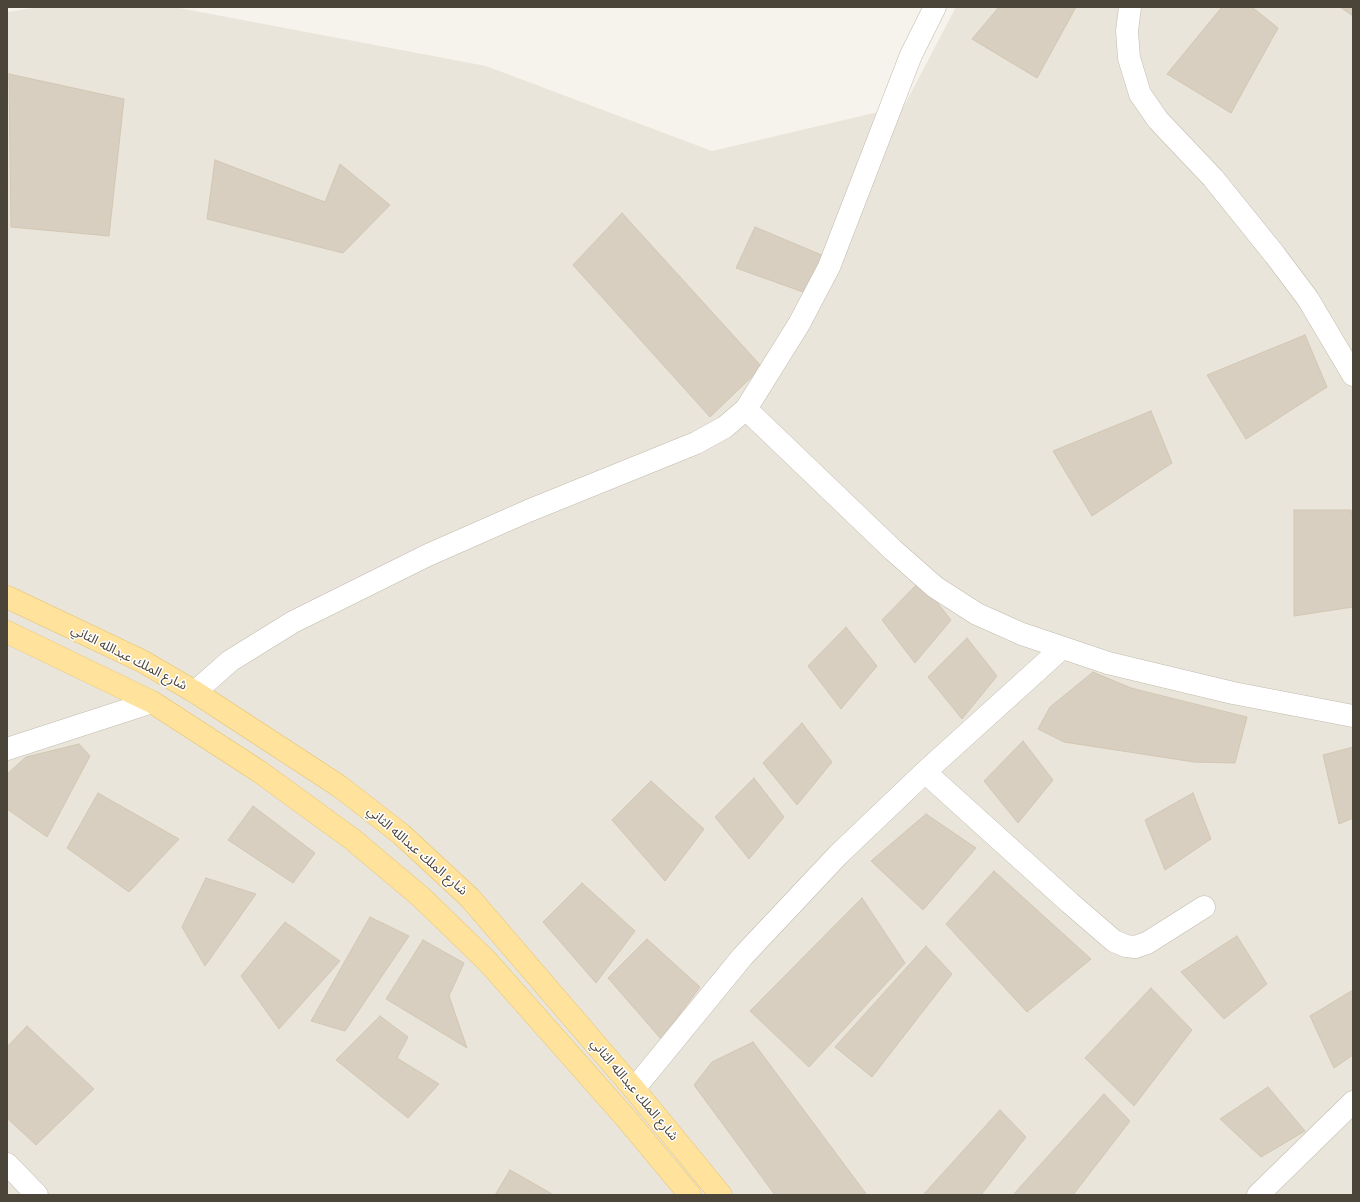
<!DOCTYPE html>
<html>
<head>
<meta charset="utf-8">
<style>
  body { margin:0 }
  #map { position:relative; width:1360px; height:1202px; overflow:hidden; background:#f6f3ec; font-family:"Space Grotesk",sans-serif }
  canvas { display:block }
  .frame { position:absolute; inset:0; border:8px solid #4b4439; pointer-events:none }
</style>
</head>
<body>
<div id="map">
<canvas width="1360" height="1202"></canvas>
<div class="frame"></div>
</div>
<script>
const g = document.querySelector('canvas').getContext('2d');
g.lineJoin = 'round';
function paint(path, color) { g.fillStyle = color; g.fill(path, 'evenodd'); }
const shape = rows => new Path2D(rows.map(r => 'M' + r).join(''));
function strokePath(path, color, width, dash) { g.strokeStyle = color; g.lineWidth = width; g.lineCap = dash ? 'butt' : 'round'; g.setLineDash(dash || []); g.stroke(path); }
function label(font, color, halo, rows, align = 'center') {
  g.font = font + ' "Space Grotesk","Noto Sans Arabic",sans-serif'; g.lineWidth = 3; g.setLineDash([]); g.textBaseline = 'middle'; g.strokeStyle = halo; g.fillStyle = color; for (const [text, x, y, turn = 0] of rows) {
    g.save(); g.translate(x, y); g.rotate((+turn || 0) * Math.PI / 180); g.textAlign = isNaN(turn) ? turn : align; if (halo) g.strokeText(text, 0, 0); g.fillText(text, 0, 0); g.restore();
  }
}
paint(shape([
  [39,7,174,7,486,66,712,151,904,106,956,7,1353,7,1353,1195,7,1195,7,12]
]), '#eae5da');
const building = shape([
  [999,7,1076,7,1037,78,972,39,999,7],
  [1222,7,1252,7,1278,28,1231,113,1167,74,1222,7],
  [1340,7,1353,7,1353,16,1340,7],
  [9,74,124,99,109,236,11,227,9,74],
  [215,160,325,202,340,164,390,205,343,253,207,219,215,160],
  [622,213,762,367,710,417,573,265,622,213],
  [755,227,824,256,803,292,736,268,755,227],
  [1305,335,1327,387,1246,439,1207,375,1305,335],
  [1151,411,1172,463,1092,516,1053,451,1151,411],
  [1294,510,1351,510,1353,523,1353,607,1294,616,1294,510],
  [920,581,951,620,915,663,882,620,920,581],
  [846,627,877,666,841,709,808,666,846,627],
  [967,638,997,676,962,719,928,677,967,638],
  [1093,672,1131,688,1247,717,1235,763,1194,762,1064,742,1038,729,1050,707,1093,672],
  [802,723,832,762,797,805,763,763,802,723],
  [1023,741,1053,780,1018,823,984,781,1023,741],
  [79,744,90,756,47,837,7,809,7,774,26,757,79,744],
  [1353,747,1353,818,1339,824,1323,755,1353,747],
  [754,778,784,817,749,859,715,817,754,778],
  [651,781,704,829,665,881,612,820,651,781],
  [98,793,179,839,129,892,67,848,98,793],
  [1193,793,1211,839,1165,870,1145,820,1193,793],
  [253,806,315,853,293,883,228,840,253,806],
  [926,814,976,848,923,910,871,861,926,814],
  [994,871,1091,959,1027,1012,946,924,994,871],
  [206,878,256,894,205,966,182,927,206,878],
  [582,883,635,931,596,983,543,922,582,883],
  [862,898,905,963,809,1067,750,1011,862,898],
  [370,917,409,936,345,1031,311,1021,370,917],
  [285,922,340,961,279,1029,241,976,285,922],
  [1237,936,1267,984,1224,1019,1181,972,1237,936],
  [647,939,700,987,661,1039,608,978,647,939],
  [423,940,464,963,449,996,467,1048,386,999,423,940],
  [926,946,952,974,872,1077,835,1047,926,946],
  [1151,988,1192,1030,1134,1106,1085,1058,1151,988],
  [1353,990,1353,1055,1334,1068,1310,1016,1353,990],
  [380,1016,408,1037,397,1058,439,1084,408,1118,336,1060,380,1016],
  [27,1026,94,1089,36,1145,7,1118,7,1047,27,1026],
  [753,1042,867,1195,775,1195,694,1085,712,1062,753,1042],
  [1268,1087,1305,1131,1261,1157,1220,1119,1268,1087],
  [1104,1094,1130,1121,1073,1195,1013,1195,1104,1094],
  [1000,1110,1026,1137,981,1195,923,1195,1000,1110],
  [510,1170,554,1195,495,1195,510,1170]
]);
paint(building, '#d8cfc1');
strokePath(building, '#d3c7b4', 1);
const minor = shape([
  [1130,7,1127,31,1129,58,1140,94,1158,120,1213,178,1275,255,1308,299,1353,375],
  [746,409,893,550,935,587,977,614,1022,634,1108,663,1233,693,1353,716],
  [195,692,230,661,293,622,428,555,528,511,696,443,725,427,746,409,799,324,829,267,911,55,935,7],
  [7,749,152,702],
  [925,772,1070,903,1114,941,1126,946,1135,947,1147,943,1204,907],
  [634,1089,743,956,838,855,925,772,1062,648],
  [7,1164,37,1195],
  [1258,1195,1353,1102]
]);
const major = shape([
  [7,597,142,661,195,692,339,786,401,834,470,898,634,1089,721,1195],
  [7,632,152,702,260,772,352,839,421,897,488,962,625,1117,690,1195]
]);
strokePath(minor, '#c2bbae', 23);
strokePath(major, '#e6c16a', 23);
strokePath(minor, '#fff', 22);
strokePath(major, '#ffe39c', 22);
label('13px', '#4b4439', '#fff', [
  ["شارع الملك عبدالله الثاني",129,658,27],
  ["شارع الملك عبدالله الثاني",417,851,41],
  ["شارع الملك عبدالله الثاني",634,1090,50]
]);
</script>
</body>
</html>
